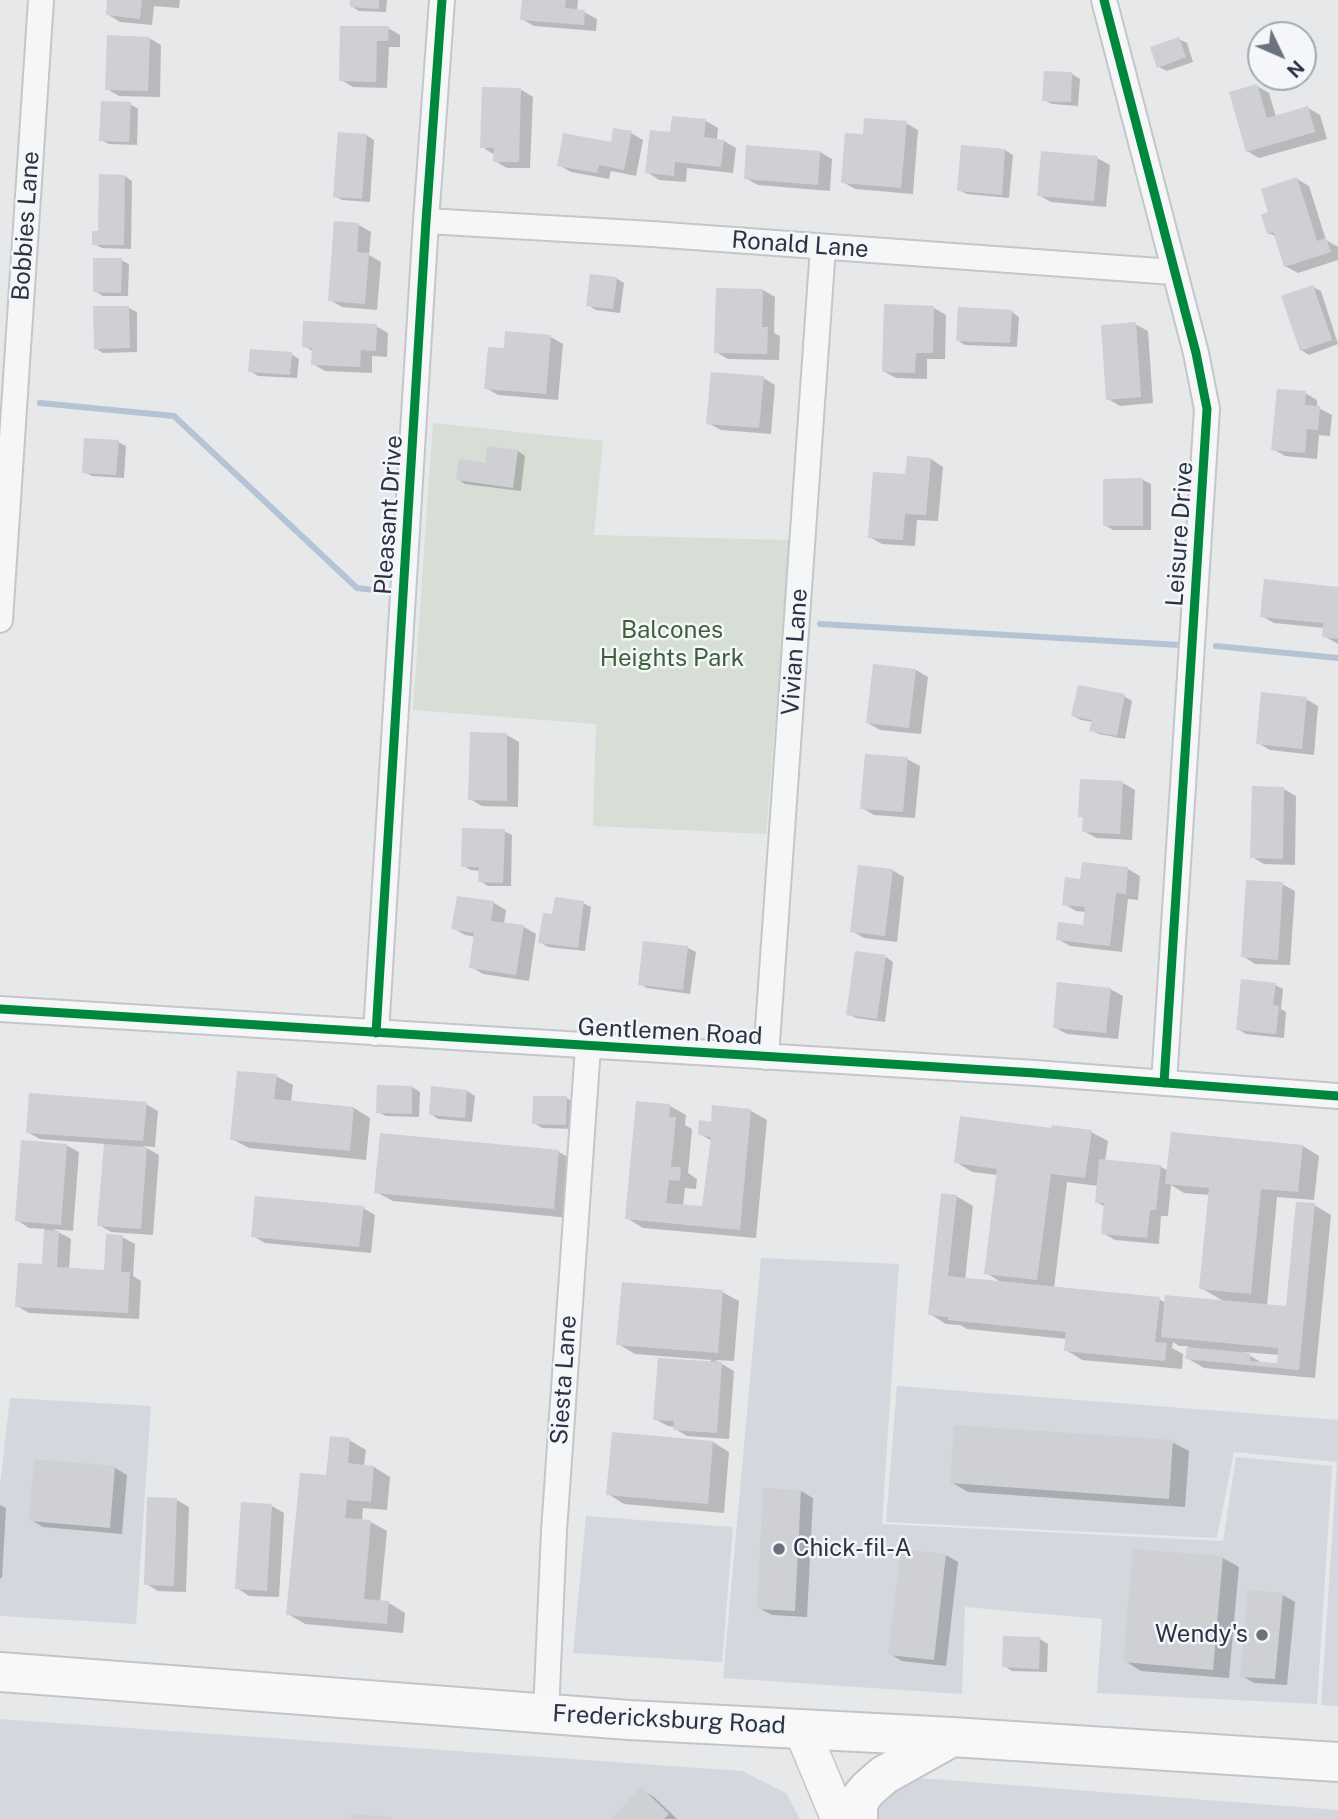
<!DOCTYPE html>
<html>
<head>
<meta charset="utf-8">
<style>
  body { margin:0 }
  #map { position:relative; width:1338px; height:1819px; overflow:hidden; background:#e6e8ea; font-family:"Public Sans",sans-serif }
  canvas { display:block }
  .north { position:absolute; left:1247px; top:21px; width:70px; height:70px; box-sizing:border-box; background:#f4f6f9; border:2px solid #a4a8b1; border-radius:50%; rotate:134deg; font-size:19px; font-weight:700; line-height:28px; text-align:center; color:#2b3445 }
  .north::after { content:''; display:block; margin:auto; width:24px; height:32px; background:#6c737f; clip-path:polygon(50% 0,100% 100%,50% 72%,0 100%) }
</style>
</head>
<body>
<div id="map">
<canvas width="1338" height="1819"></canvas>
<div class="north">N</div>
</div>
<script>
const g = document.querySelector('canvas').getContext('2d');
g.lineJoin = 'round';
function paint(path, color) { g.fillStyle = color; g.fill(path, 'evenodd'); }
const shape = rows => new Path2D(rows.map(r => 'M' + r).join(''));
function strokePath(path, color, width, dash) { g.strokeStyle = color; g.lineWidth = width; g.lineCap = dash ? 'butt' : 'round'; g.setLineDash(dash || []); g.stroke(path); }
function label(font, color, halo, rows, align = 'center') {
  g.font = font + ' "Public Sans",sans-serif'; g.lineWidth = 5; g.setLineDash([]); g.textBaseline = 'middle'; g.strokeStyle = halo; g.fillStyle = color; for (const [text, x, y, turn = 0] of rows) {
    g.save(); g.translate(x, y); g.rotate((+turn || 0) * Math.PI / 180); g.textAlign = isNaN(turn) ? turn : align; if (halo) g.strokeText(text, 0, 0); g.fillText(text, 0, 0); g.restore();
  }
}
paint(shape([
  [761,1258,899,1264,882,1524,1223,1541,1236,1457,1332,1466,1317,1704,1097,1693,1102,1619,965,1607,962,1694,723,1678],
  [897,1386,1338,1420,1338,1706,1321,1705,1337,1462,1234,1452,1217,1538,886,1522],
  [10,1398,151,1406,136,1624,0,1616,0,1485],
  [586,1516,733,1527,722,1662,573,1653],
  [0,1719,742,1771,786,1793,800,1819,0,1819],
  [919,1778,1338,1810,1338,1819,870,1819,894,1783]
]), '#d4d7dd');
paint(shape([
  [433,423,603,441,594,535,790,540,766,834,593,826,596,724,413,710]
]), '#d6ded6');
paint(shape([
  [126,0,180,0,179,8,154,6,152,25,120,22,107,14],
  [352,0,387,0,386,12,359,11,351,6],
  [524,0,578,0,577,11,584,12,597,19,596,31,534,26,522,19],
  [388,28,400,35,400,47,389,47,387,88,353,87,341,80],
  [149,38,161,45,160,97,119,96,107,89],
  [1179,39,1187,43,1193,62,1167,71,1159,67],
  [1046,73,1072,74,1080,79,1078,106,1052,104,1044,100],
  [1257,86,1269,93,1276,117,1308,108,1320,115,1327,139,1259,158,1247,151],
  [520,89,533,97,530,168,507,168,495,161,495,155,482,147],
  [130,104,138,109,137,145,109,144,101,140],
  [674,117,706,121,718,128,717,141,724,141,736,148,733,173,687,168,686,182,659,180,647,172,672,134],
  [906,123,918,130,913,194,855,189,843,182,864,136],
  [631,133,643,140,636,176,611,171,609,179,571,172,559,165,612,144],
  [366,135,374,140,370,202,342,200,334,196],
  [963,147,1005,150,1013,155,1009,198,967,194,959,190],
  [820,152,832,159,830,191,758,185,745,178],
  [1097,158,1110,165,1106,207,1051,202,1039,195],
  [125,176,132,181,131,249,102,248,94,244],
  [1297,179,1309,186,1326,240,1338,247,1338,260,1298,273,1285,266,1277,237,1268,233,1271,213],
  [359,225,371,232,369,255,381,262,377,310,342,307,330,300],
  [121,260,129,264,128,296,103,296,95,291],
  [616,278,624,283,620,313,596,310,588,305],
  [1313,287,1321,291,1338,344,1309,355,1301,350],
  [763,290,775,297,774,333,780,336,779,360,728,359,716,352],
  [886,306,934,308,946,315,945,359,927,359,927,379,896,378,883,371],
  [129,308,137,312,137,352,103,353,95,348],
  [1012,312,1019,317,1017,347,965,345,957,340],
  [1135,324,1148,331,1153,403,1120,406,1108,399],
  [376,326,388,333,387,357,372,356,372,373,325,371,313,364,314,352,304,346],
  [551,337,563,344,558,400,498,395,486,388,505,350],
  [291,354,299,359,297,378,258,376,250,371],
  [763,378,775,385,771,434,721,430,708,423],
  [1305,393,1317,400,1317,407,1332,415,1330,436,1319,435,1317,459,1285,456,1273,449],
  [118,442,126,446,124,478,92,476,84,472],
  [518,451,525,456,521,491,465,484,458,479],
  [931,459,943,467,938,521,917,520,915,546,882,544,870,537,907,476],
  [1143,480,1151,484,1151,530,1113,530,1105,525],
  [1338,589,1338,644,1324,636,1324,628,1274,623,1262,616],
  [916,670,928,677,921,734,880,730,868,723],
  [1124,696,1132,701,1125,739,1099,734,1091,730,1093,722,1081,720,1073,716],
  [1306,699,1318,706,1314,755,1270,750,1258,743],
  [507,735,519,742,518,807,482,806,470,799],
  [907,759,920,766,915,818,874,815,862,808],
  [1123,783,1135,790,1132,840,1096,838,1084,831,1084,819,1080,816],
  [1284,789,1296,796,1295,865,1264,864,1252,857],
  [504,831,512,835,511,886,488,886,480,881,480,871,471,870,463,866],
  [1084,864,1128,869,1140,876,1138,900,1128,899,1122,952,1070,946,1058,939,1084,927,1086,912,1076,911,1064,904,1082,881],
  [892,870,904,877,897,942,864,938,852,931],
  [1282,884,1295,891,1290,965,1255,964,1243,956],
  [458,898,494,903,506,910,504,924,524,927,536,934,529,981,483,974,471,967,476,937,465,935,453,928],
  [583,903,591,907,585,951,548,947,540,942,554,916],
  [688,948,696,952,690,994,647,988,640,984],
  [886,957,893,962,885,1022,856,1018,848,1014],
  [1275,985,1283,989,1281,1009,1286,1012,1284,1038,1246,1034,1238,1029],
  [1110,989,1123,996,1118,1039,1067,1034,1054,1027],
  [276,1076,293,1085,291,1102,354,1108,370,1118,366,1160,249,1148,232,1139],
  [412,1087,420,1092,419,1117,386,1116,378,1112],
  [467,1091,475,1096,472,1122,438,1119,431,1114],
  [567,1098,574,1103,574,1129,542,1128,534,1123],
  [146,1104,158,1111,155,1147,143,1146,159,1155,153,1235,111,1232,99,1225,105,1144,40,1139,27,1132],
  [670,1106,686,1115,685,1125,692,1129,688,1173,697,1179,696,1189,685,1188,683,1206,704,1208,712,1141,700,1134,712,1124,751,1111,767,1120,756,1238,643,1228,627,1218],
  [1053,1130,1091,1132,1108,1141,1105,1161,1160,1166,1168,1171,1303,1146,1319,1156,1314,1200,1277,1197,1267,1306,1287,1308,1314,1205,1331,1215,1315,1378,1204,1368,1187,1358,1188,1346,1179,1346,1173,1342,1172,1348,1183,1354,1182,1369,1082,1360,1066,1350,1067,1339,967,1329,960,1325,946,1324,930,1314,956,1196,973,1206,965,1280,1004,1284,986,1273,998,1175,972,1172,956,1162],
  [1067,1182,1098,1186,1096,1202,1106,1207,1103,1233,1115,1240,1159,1244,1161,1216,1168,1216,1171,1185,1184,1193,1210,1195,1201,1288,1225,1302,1166,1303,1159,1299,1054,1288],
  [1244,1352,1279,1355,1278,1365,1264,1364],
  [382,1135,559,1152,575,1161,570,1218,393,1201,376,1192],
  [66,1145,79,1152,73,1231,53,1229,71,1239,69,1270,106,1271,122,1237,135,1244,133,1276,141,1281,139,1319,29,1313,17,1306,43,1266,45,1229,29,1228,17,1220],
  [363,1208,375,1215,371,1253,265,1243,253,1236],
  [722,1292,739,1301,734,1361,715,1360,734,1371,729,1439,687,1436,675,1429,675,1427,668,1426,655,1419,711,1363,711,1360,635,1354,618,1344],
  [349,1440,366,1450,364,1466,374,1467,390,1477,387,1510,363,1508,362,1521,371,1522,387,1531,380,1602,389,1603,405,1613,403,1633,305,1624,288,1614],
  [713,1442,729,1452,724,1513,624,1504,608,1494],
  [1172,1442,1189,1451,1185,1507,968,1492,951,1482],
  [36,1461,115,1468,127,1475,122,1534,43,1527,31,1520],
  [801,1491,813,1498,807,1617,772,1615,759,1608],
  [177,1500,189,1507,186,1592,158,1591,146,1584],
  [0,1505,6,1508,2,1578,0,1578],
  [272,1506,284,1513,279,1597,249,1596,237,1588],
  [946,1555,958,1562,946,1666,902,1661,890,1654],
  [1223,1558,1239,1567,1229,1678,1141,1671,1125,1661],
  [1249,1592,1283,1595,1295,1602,1287,1685,1254,1683,1242,1676],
  [1040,1639,1048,1644,1047,1672,1012,1671,1004,1666],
  [642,1790,654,1797,677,1819,613,1819]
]), '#0003');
strokePath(shape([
  [40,403,174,416,357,588,391,592],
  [820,624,1179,645],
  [1216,646,1338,658]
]), '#b4c4d5', 6);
paint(shape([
  [107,0,142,0,140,19,106,15],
  [350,0,379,0,379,9,350,7],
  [522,0,566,0,565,8,585,10,584,25,520,20],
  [340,26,389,26,388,41,377,41,376,82,339,81],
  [107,35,150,37,148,91,105,90],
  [1179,37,1186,57,1157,68,1150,47],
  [1044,71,1072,72,1071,102,1042,101],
  [1257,84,1267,118,1308,106,1315,132,1246,152,1229,92],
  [482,87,521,88,519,162,493,162,494,148,480,148],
  [101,101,131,102,129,142,99,141],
  [672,116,706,119,704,137,724,140,721,167,675,162,674,176,645,173,650,130,670,132],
  [864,118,907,121,901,188,841,183,845,133,863,134],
  [613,128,632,131,624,170,599,165,597,173,557,166,563,133,611,142],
  [338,132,367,134,362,199,333,197],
  [746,145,820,151,818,185,744,179],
  [961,145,1005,149,1002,195,957,191],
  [1041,151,1098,156,1094,201,1037,196],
  [99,174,125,175,124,245,92,245,92,231,98,231],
  [1297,177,1317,241,1326,238,1331,252,1284,267,1273,232,1267,234,1261,215,1268,212,1261,189],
  [334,221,359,223,357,252,369,253,365,304,328,301],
  [93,258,122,258,121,293,93,292],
  [590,274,617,277,613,309,586,306],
  [1313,285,1332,340,1300,351,1281,296],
  [716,288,763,289,762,327,768,327,767,354,714,353],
  [884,304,934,306,933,353,916,353,915,373,882,372],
  [93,306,129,306,130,348,94,349],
  [958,307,1012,310,1010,343,956,341],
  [303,321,377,324,376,351,361,350,360,367,311,365,312,348,302,347],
  [1136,322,1141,397,1106,400,1101,325],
  [505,331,551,335,546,394,484,389,488,347,504,348],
  [250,349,292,352,290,375,248,372],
  [711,372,764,376,759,428,706,424],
  [1277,389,1306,391,1305,405,1320,406,1318,430,1307,429,1305,453,1271,450],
  [84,438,119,440,116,475,82,473],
  [487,446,518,450,513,488,456,480,459,459,485,463],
  [907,456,931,458,926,515,905,514,903,540,868,538,873,472,905,474],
  [1143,478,1143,526,1103,526,1103,479],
  [1264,579,1338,587,1338,639,1322,637,1323,623,1260,617],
  [873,664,916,669,909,728,866,723],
  [1078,685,1125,694,1117,736,1089,731,1092,720,1071,716],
  [1261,692,1307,697,1302,749,1256,744],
  [470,732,507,733,507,801,468,800],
  [865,754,908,757,903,812,860,809],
  [1080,779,1123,781,1120,834,1082,832,1083,817,1078,817],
  [1252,786,1284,787,1283,859,1250,858],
  [462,828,505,829,503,883,478,882,479,867,461,867],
  [1082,862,1128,867,1126,894,1116,893,1110,946,1056,940,1058,922,1083,925,1085,907,1062,905,1065,877,1080,879],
  [858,865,893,869,885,936,850,932],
  [1246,880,1283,882,1278,960,1241,957],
  [457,896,494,901,491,921,524,925,516,975,469,968,474,933,451,929],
  [555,897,584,901,578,948,538,943,543,913,552,914],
  [643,941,688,946,683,990,638,985],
  [855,951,886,955,877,1019,846,1015],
  [1241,979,1276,983,1273,1005,1279,1006,1276,1034,1236,1030],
  [1057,982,1111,988,1106,1033,1053,1028],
  [237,1071,277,1074,274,1099,354,1107,350,1151,230,1140],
  [377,1085,412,1086,412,1114,376,1113],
  [431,1086,467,1090,465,1118,429,1115],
  [29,1093,147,1102,143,1141,26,1133],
  [533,1096,567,1096,566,1125,532,1124],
  [636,1101,670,1104,669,1117,676,1117,671,1167,681,1167,680,1181,669,1180,666,1203,702,1206,711,1137,698,1135,699,1120,711,1122,712,1105,751,1109,740,1230,625,1219],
  [960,1116,1051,1128,1052,1125,1092,1130,1085,1178,1051,1174,1037,1280,984,1274,997,1169,954,1163],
  [1171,1132,1303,1145,1298,1192,1261,1189,1251,1294,1199,1289,1209,1188,1165,1184],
  [380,1133,559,1150,554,1209,374,1193],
  [21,1140,67,1144,61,1225,15,1221],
  [104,1144,147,1147,141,1229,97,1226],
  [1099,1159,1161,1165,1156,1210,1150,1210,1147,1238,1101,1234,1104,1203,1095,1203],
  [941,1193,957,1195,948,1276,1160,1297,1155,1342,1167,1343,1165,1361,1064,1351,1066,1332,948,1320,948,1317,928,1315],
  [255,1196,364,1206,359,1247,251,1237],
  [1296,1202,1315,1203,1299,1370,1185,1359,1187,1347,1250,1353,1250,1361,1277,1363,1278,1348,1161,1337,1165,1295,1286,1306],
  [44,1230,59,1231,57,1267,104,1270,106,1234,123,1235,121,1272,130,1272,128,1313,15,1307,18,1263,42,1264],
  [622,1282,723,1290,718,1353,616,1345],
  [658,1358,722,1362,717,1433,673,1430,674,1421,653,1420],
  [954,1425,1173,1440,1169,1499,950,1483],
  [612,1432,713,1441,708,1504,606,1495],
  [330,1436,350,1438,348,1463,374,1466,371,1502,347,1500,345,1518,371,1520,364,1599,389,1601,387,1624,286,1615,300,1473,326,1475],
  [34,1459,115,1466,110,1528,29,1521],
  [763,1488,801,1490,795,1611,757,1609],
  [147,1497,177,1498,174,1586,144,1585],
  [241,1502,272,1504,267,1591,235,1589],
  [901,1549,946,1554,934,1660,888,1655],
  [1133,1549,1223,1556,1213,1670,1123,1662],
  [1248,1590,1283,1593,1275,1679,1240,1677],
  [1003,1636,1040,1637,1039,1669,1002,1667],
  [641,1787,669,1814,664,1819,611,1819],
  [352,1814,392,1817,392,1819,351,1819]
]), '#ced0d3');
const street = shape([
  [1104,0,1196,353,1207,409,1164,1083],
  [426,221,652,234,1173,272],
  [0,620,41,0],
  [0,1009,1035,1073,1338,1096],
  [376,1033,426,221,442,0],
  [766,1057,823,247],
  [546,1713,554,1531,588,1047]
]);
const secondary = shape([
  [801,1728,839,1819]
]);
const primary = shape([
  [0,1672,629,1720,952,1737,1338,1762],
  [858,1819,858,1806,862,1796,868,1789,884,1775,952,1737]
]);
strokePath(street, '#c4c6c8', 28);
strokePath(secondary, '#c4c6c8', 38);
strokePath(primary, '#c2c5c8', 42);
strokePath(street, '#f5f6f7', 24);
strokePath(secondary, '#f8f8f8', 35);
strokePath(primary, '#f8f8f8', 38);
strokePath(shape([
  [1104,0,1196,353,1207,409,1164,1083],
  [0,1009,1035,1073,1338,1096],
  [376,1033,426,221,442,0]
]), '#00873e', 9);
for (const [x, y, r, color] of [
  [779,1549,7,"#6c737f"],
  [1262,1635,7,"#6c737f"]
]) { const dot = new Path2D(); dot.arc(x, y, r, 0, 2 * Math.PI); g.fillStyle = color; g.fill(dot); strokePath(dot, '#f4f6f9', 2.5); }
label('24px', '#2b3445', '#f4f6f9', [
  ["Bobbies Lane",26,226,-86],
  ["Ronald Lane",800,245,4],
  ["Pleasant Drive",389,515,-86],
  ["Leisure Drive",1180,534,-86],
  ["Vivian Lane",795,652,-86],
  ["Gentlemen Road",670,1032,3],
  ["Siesta Lane",564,1380,-86],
  ["Fredericksburg Road",669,1720,3]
]);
label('24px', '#3f6138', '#f4f6f9', [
  ["Balcones",672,631],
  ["Heights Park",672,659]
]);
label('24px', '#2b3445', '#f4f6f9', [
  ["Chick-fil-A",793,1549],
  ["Wendy's",1248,1635,"right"]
], 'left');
</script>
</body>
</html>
